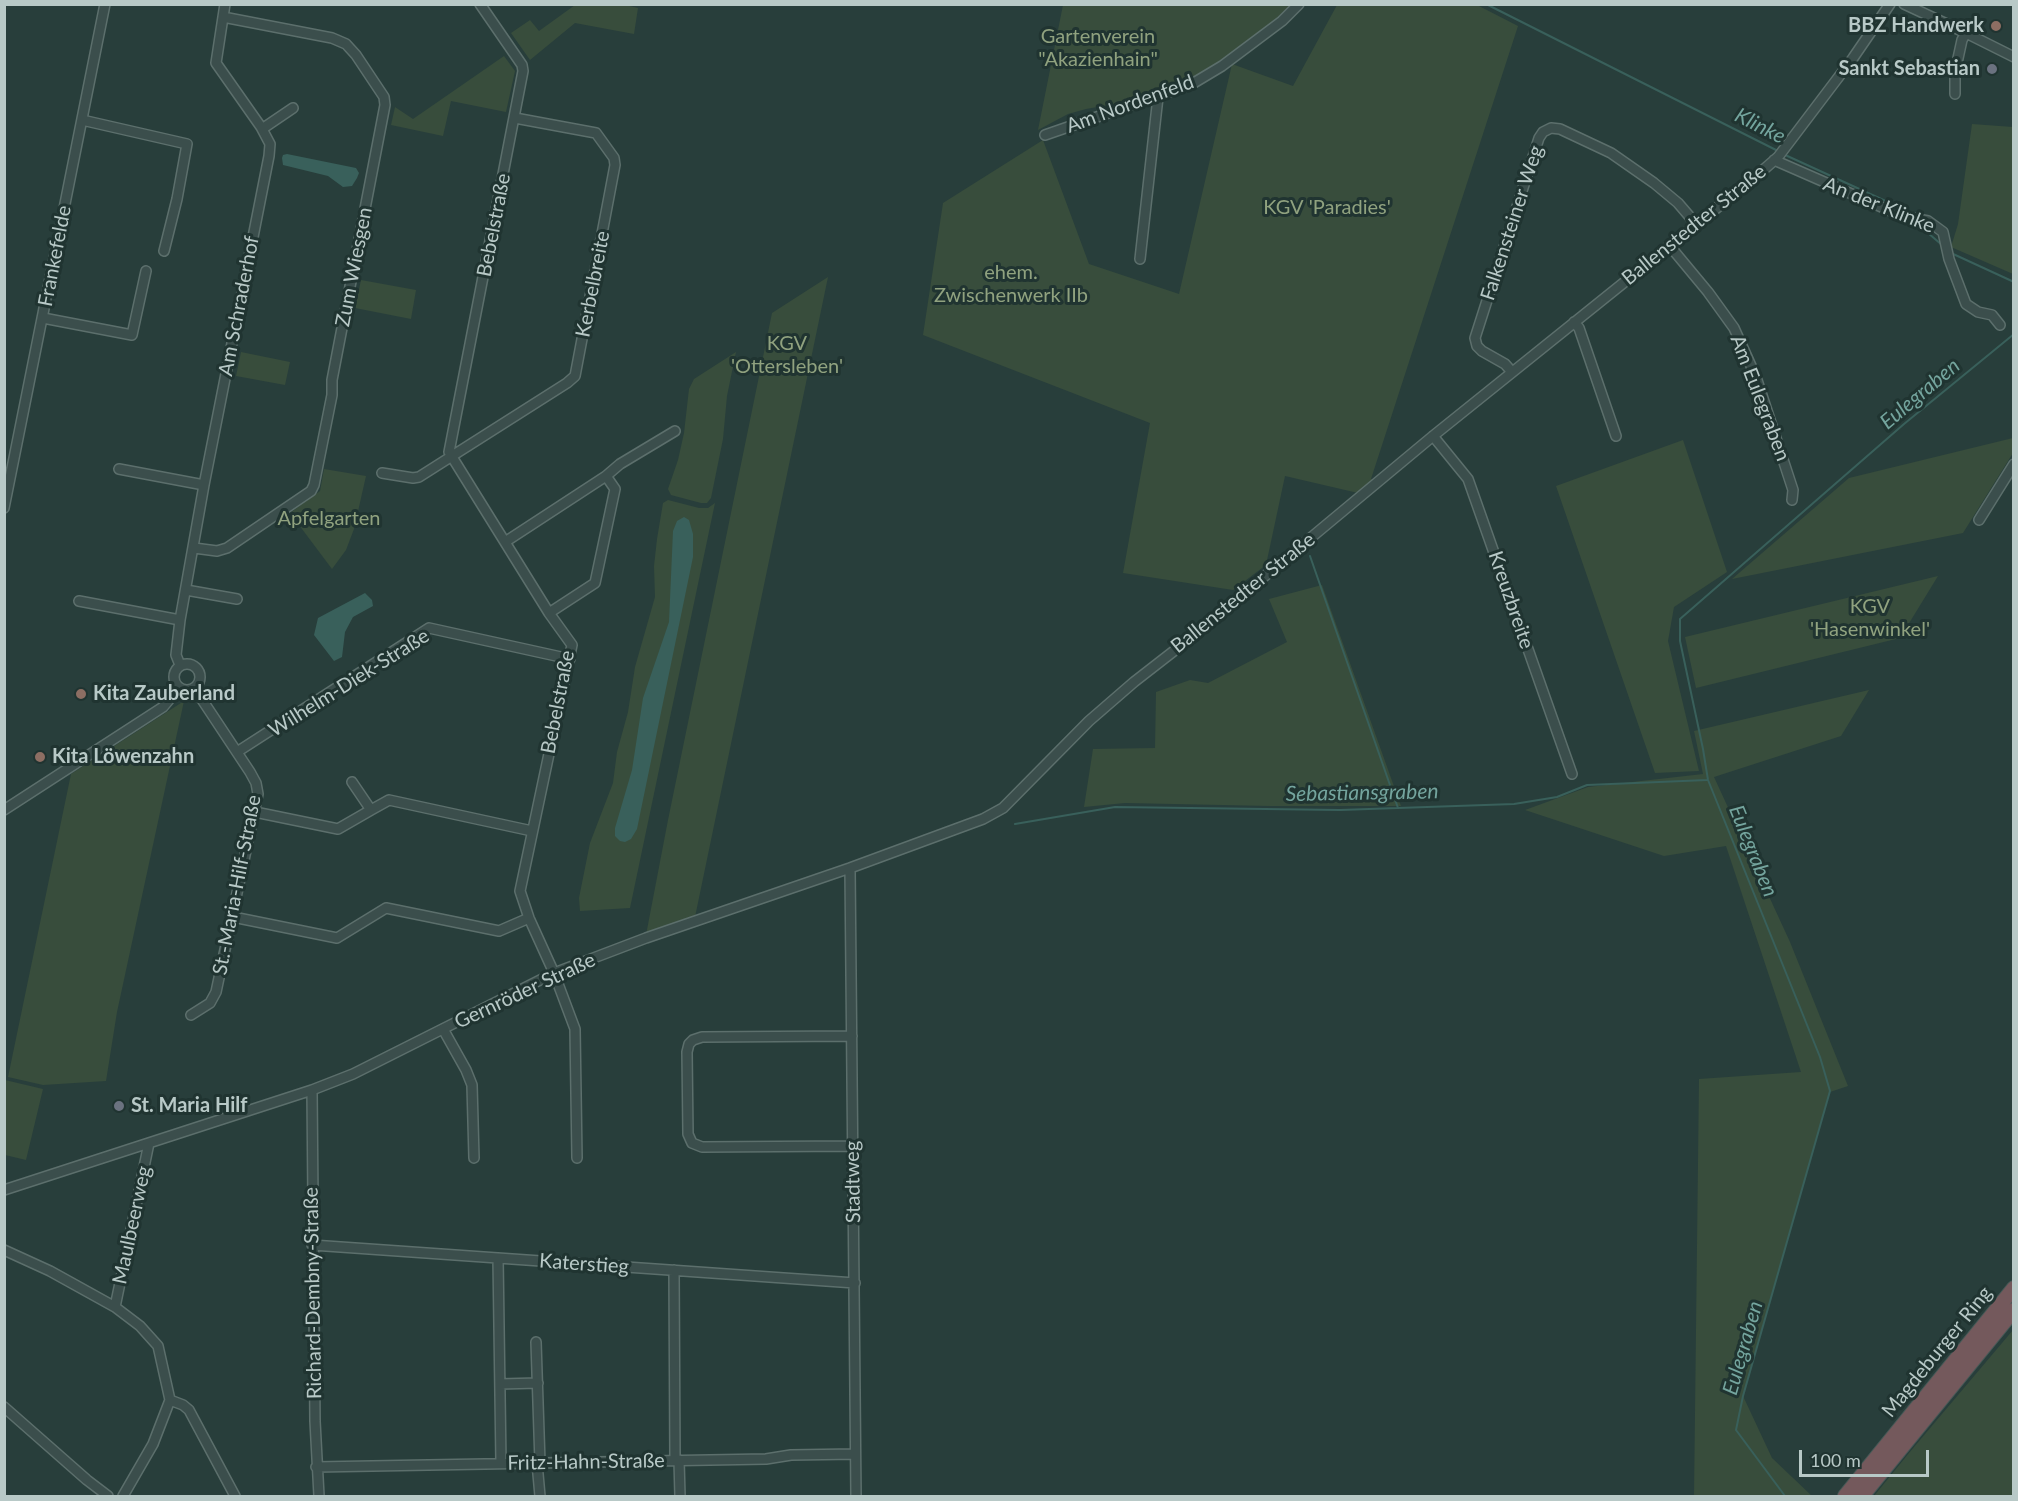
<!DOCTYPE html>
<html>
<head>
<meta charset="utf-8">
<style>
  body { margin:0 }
  #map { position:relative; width:2018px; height:1501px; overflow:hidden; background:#283e3b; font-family:Lato,sans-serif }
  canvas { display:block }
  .frame { position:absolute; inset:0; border:6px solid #b8c9c7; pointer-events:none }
  .scale { position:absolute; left:1799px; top:1450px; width:130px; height:27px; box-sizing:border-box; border:3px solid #b8c9c7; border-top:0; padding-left:8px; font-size:18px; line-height:21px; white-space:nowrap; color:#b8c9c7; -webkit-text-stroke:4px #203431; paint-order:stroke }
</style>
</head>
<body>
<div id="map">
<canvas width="2018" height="1501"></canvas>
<div class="frame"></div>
<div class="scale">100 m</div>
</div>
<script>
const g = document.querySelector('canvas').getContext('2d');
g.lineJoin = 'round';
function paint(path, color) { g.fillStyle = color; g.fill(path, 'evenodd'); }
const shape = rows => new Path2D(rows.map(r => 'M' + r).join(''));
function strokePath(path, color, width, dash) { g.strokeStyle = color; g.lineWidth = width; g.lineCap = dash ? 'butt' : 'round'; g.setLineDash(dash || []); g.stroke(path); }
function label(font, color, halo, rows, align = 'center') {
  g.font = font + ' Lato,sans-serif'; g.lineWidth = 6; g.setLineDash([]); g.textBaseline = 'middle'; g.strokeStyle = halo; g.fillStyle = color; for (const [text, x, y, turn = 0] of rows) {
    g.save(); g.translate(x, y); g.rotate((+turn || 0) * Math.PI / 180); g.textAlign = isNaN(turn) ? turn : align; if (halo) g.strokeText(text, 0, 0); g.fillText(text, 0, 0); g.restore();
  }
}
paint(shape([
  [575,5,625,5,638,8,634,34,575,23,530,60,511,33,530,20,539,31],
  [1063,5,1292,5,1275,20,1221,62,1188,81,1131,101,1086,109,1068,114,1038,130],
  [1337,5,1477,5,1518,26,1371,479,1375,480,1358,493,1285,476,1266,565,1233,590,1123,573,1150,423,923,335,943,203,1043,140,1089,264,1179,294,1232,64,1293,86],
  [504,56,515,71,506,112,451,101,443,136,391,125,395,107,413,119],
  [1972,124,2013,127,2013,274,1951,247,1958,224],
  [828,277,695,917,646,935,668,820,772,313],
  [361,280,416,290,411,319,355,308],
  [241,352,290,362,285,385,236,376],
  [736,352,727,396,723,439,711,498,707,503,701,503,671,495,668,489,678,460,684,433,689,389,694,379],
  [2013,438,2013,453,1963,533,1732,579,1849,478],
  [1683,440,1727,572,1674,607,1668,641,1699,771,1655,773,1556,486],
  [324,469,366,476,354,529,346,550,332,569,290,513,320,491],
  [668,500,699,508,708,508,715,503,630,908,580,911,579,898,590,843,613,783,617,752,628,712,635,667,655,597,654,566,657,539,663,503],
  [1938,576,1900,638,1696,688,1685,637],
  [1322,585,1401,806,1270,806,1125,803,1084,807,1093,749,1155,748,1156,692,1190,680,1208,683,1287,642,1269,599],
  [1869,690,1841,736,1714,777,1790,942,1848,1086,1830,1092,1743,1396,1772,1458,1812,1496,1694,1496,1699,1079,1801,1072,1726,846,1664,856,1525,810,1588,787,1703,774,1694,731],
  [184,701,117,1012,106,1081,43,1085,8,1077,71,774],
  [5,1080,43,1089,26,1160,5,1155],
  [2013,1330,2013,1496,1874,1496,1909,1453]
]), '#384d3c');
paint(shape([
  [287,154,356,168,359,173,357,178,352,186,343,187,328,176,283,165,282,158,283,155],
  [684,517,689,520,693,534,693,557,637,829,631,839,625,842,620,841,615,836,615,828,632,770,643,698,669,622,673,531,677,521],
  [365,593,372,600,373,606,353,617,345,632,342,657,334,661,314,635,318,618]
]), '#39605b');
strokePath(shape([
  [1486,4,1778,151],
  [1783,154,1914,214],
  [1922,223,1928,233,1942,245],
  [1951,253,2014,282],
  [1310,556,1398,808],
  [1015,824,1115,807,1340,810,1514,804,1557,797,1587,785,1707,780],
  [1785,1496,1736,1430,1743,1396,1830,1091,1820,1057,1708,780,1703,749,1680,641,1680,619,1904,424,2014,334]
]), '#39605b', 2);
const minor = shape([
  [480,4,522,65,523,71,449,452,549,613,572,645,520,891,529,918,554,973,575,1029,577,1158],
  [1904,4,1966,33,2014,57],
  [1955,94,1955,72,1962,40,1966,33],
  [82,120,187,144,177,199,164,251],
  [262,129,293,108],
  [1045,135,1192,84,1222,66,1282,21,1299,4],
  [1774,160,1902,216,1928,221,1943,232,1949,259,1966,304,1978,312,1992,315,2000,325],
  [1669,245,1708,292,1734,328,1756,377,1793,490,1792,500],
  [1140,259,1158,97],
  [43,318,132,335,146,271],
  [1574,322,1579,328,1616,436],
  [1512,372,1505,364,1482,351,1477,346,1475,338,1539,138,1543,132,1551,128,1560,129,1611,153,1654,183,1678,203,1696,224],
  [1433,436,1468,479,1572,774],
  [119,469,204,485],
  [382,473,413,478,419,477,567,383,575,376,615,165,614,158,596,133,515,118],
  [606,476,620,464,675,431],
  [4,508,105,4],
  [1979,520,2014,464],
  [505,542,606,476,615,489,595,583,549,613],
  [194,548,217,551,227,548,311,491,314,485,332,395,332,380,385,105,384,97,356,55,346,44,332,38,223,17],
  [186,590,237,599],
  [79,601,180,620],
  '174 677a13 13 0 1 1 26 0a13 13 0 1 1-26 0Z',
  [180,665,176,655,180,620,204,485,269,156,270,144,261,127,216,63,225,4],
  [237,752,429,628,570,659],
  [4,810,163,707,179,688],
  [371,810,389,800,532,831],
  [255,812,338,829,371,810,352,782],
  [850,868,856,1496],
  [233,917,337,938,386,908,499,931,529,918],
  [191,1015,210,1003,216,992,258,794,256,783,250,772,195,689],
  [443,1029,466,1070,472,1085,474,1158],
  [852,1036,702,1037,693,1040,689,1044,687,1052,688,1134,692,1143,702,1147,853,1146],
  [312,1090,315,1421,319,1496],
  [4,1190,312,1090,353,1074,554,973,646,938,850,868,983,819,1003,808,1089,721,1134,682,1188,640,1433,436,1754,178,1778,157,1853,58,1890,4],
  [312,1245,855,1283],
  [4,1250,50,1271,115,1307,140,1326,158,1346,170,1400,183,1405,189,1410,235,1496],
  [498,1258,501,1463],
  [674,1270,675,1460],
  [115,1307,149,1143],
  [536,1342,540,1463],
  [500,1384,538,1383],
  [4,1407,87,1480,108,1496],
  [679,1460,680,1496],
  [537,1463,540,1496],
  [316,1467,766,1459,791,1455,855,1454],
  [123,1496,153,1444,170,1400]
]);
const highway = shape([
  [1845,1496,2014,1288],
  [1862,1496,2014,1310]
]);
strokePath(minor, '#5c6f6c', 12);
strokePath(highway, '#465957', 16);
strokePath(minor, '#3b4e4c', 9);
strokePath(highway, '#74595c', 14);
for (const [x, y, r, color] of [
  [1996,26,6,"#8d6e63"],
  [1992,69,6,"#6b7280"],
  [81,694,6,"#8d6e63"],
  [40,757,6,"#8d6e63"],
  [119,1106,6,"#6b7280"]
]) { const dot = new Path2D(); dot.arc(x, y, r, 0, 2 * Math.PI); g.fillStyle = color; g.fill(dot); strokePath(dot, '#203431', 2); }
label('bold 20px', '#b8c9c7', '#203431', [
  ["BBZ Handwerk",1984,26,"right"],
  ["Sankt Sebastian",1980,69,"right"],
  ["Kita Zauberland",93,694],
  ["Kita Löwenzahn",52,757],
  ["St. Maria Hilf",131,1106]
], 'left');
label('20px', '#90a27f', '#203431', [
  ["Gartenverein",1098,37],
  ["\"Akazienhain\"",1098,60],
  ["KGV 'Paradies'",1327,208],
  ["ehem.",1011,273],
  ["Zwischenwerk IIb",1011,296],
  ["KGV",787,344],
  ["'Ottersleben'",787,367],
  ["Apfelgarten",329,519],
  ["KGV",1870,607],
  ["'Hasenwinkel'",1870,630]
]);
label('20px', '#b8c9c7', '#203431', [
  ["Am Nordenfeld",1130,104,-20],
  ["An der Klinke",1879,205,22],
  ["Falkensteiner Weg",1512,223,-72],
  ["Bebelstraße",494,225,-79],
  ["Ballenstedter Straße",1694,225,-39],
  ["Frankefelde",55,256,-79],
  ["Zum Wiesgen",354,267,-79],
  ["Kerbelbreite",593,284,-79],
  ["Am Schraderhof",239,306,-79],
  ["Am Eulegraben",1760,398,69],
  ["Ballenstedter Straße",1243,593,-39],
  ["Kreuzbreite",1511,600,71],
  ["Wilhelm-Diek-Straße",349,683,-32],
  ["Bebelstraße",558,702,-79],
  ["St.-Maria-Hilf-Straße",237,885,-79],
  ["Gernröder Straße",525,991,-25],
  ["Stadtweg",853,1182,-91],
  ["Maulbeerweg",132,1225,-78],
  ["Katerstieg",584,1264,4],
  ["Richard-Dembny-Straße",313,1293,-91],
  ["Magdeburger Ring",1937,1352,-51],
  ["Fritz-Hahn-Straße",586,1462,-1]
]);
label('italic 21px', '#74a59e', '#203431', [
  ["Klinke",1760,126,27],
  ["Eulegraben",1920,394,-40],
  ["Sebastiansgraben",1362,793,-1],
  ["Eulegraben",1753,851,68],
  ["Eulegraben",1743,1348,-74]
]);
</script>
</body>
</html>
